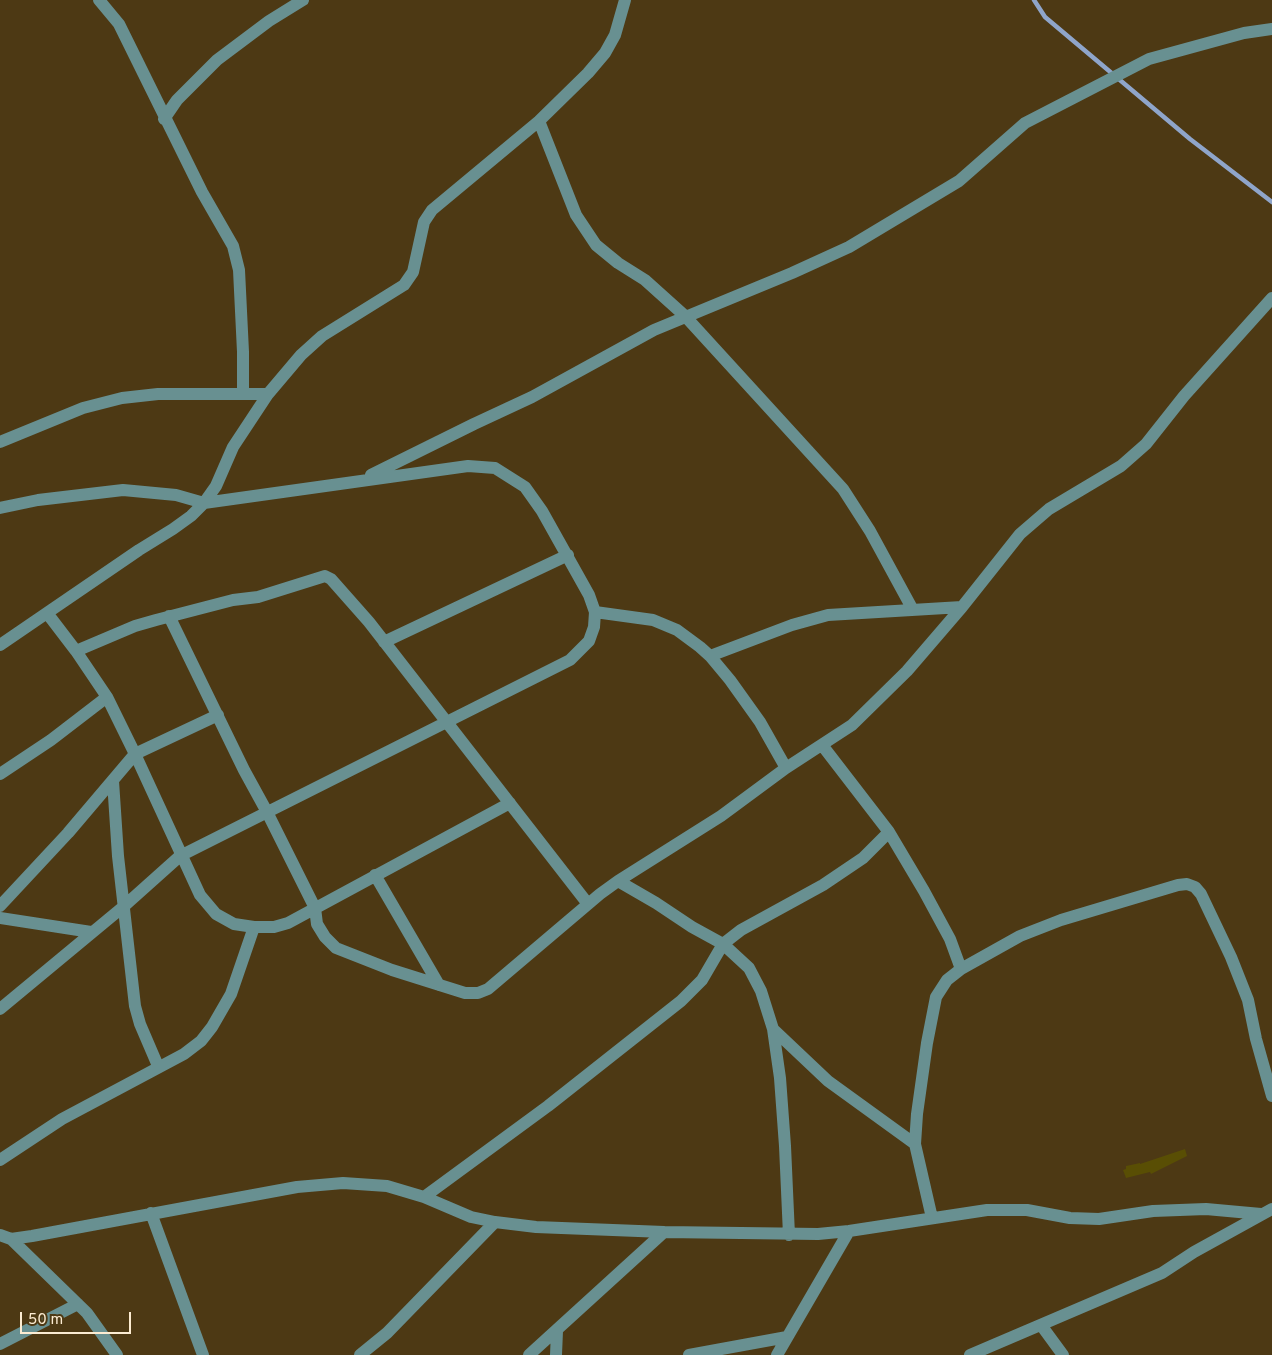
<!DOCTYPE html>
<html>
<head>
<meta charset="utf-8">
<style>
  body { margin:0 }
  #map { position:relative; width:1272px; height:1355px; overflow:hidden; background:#4d3914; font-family:Overpass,sans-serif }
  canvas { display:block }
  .scale { position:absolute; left:20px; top:1312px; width:111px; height:22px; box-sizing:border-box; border:2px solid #fcecd2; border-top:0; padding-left:6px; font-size:15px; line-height:18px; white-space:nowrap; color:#fcecd2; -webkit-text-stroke:4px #4d3914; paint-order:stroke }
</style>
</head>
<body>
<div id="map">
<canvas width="1272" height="1355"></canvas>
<div class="scale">50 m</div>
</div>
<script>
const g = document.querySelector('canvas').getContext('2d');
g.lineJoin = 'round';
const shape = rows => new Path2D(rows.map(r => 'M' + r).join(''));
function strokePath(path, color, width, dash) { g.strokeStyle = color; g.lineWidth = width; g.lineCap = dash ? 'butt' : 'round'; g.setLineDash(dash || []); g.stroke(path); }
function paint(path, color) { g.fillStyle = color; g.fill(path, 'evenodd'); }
strokePath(shape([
  [1034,0,1045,17,1190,139,1272,202]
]), '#8fa5ca', 4.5);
paint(shape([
  [1185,1149,1187,1156,1151,1174,1150,1172,1126,1178,1123,1170,1126,1169,1126,1166,1140,1163,1140,1164]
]), '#594e04');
strokePath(shape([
  [99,0,119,24,202,192,233,246,239,270,243,352,243,394],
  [164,119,177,100,217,60,269,21,303,0],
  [539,121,576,215,596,245,618,263,645,280,685,316,843,489,870,531,913,610],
  [0,442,83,408,122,398,158,394,268,394],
  [371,475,474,424,532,397,654,330,792,273,849,247,959,181,1025,123,1149,59,1244,33,1272,29],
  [0,508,38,500,123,490,176,495,204,503,468,466,495,468,525,487,542,511,589,595,595,612,594,627,589,641,570,660,180,856,123,907,0,1009],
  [595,612,653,620,677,630,700,647,710,656,730,680,760,722,786,768],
  [47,613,76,651,107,697,135,754,200,895,216,914,234,924,254,927,274,927,288,923,510,803],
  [169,616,244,770,267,812,315,908,317,924,325,937,336,948,392,970,465,993,478,993,488,989,600,894,618,881,656,903,692,927,723,944,749,968,761,991,773,1029,780,1078,785,1146,789,1235],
  [384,642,568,555],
  [0,645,139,550,173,529,191,516,204,503,216,486,233,447,268,394,301,355,322,336,404,285,413,272,424,222,432,210,539,121,588,73,605,53,615,35,625,0],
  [76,651,135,626,156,620,233,600,258,597,325,576,331,579,369,622,588,904],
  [710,656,792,625,828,615,962,607],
  [822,745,889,832,924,891,950,939,961,969],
  [0,774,51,740,107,697],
  [113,781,118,856,135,1006,140,1024,158,1066],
  [375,875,439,985],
  [618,881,721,816,786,768,852,725,907,671,962,607,1020,534,1049,509,1121,466,1146,444,1184,396,1272,298],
  [0,906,68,833,135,754,218,715],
  [0,918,91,932],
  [773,1029,828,1081,915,1144],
  [0,1160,62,1119,184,1054,201,1041,212,1027,231,994,254,927],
  [424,1197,548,1106,681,1001,702,980,723,944,741,930,823,885,863,858,889,832],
  [151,1213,203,1355],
  [932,1218,915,1144,917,1114,927,1043,936,997,947,980,961,969,1020,936,1061,920,1178,885,1187,884,1195,887,1201,894,1231,957,1248,1000,1256,1039,1272,1096],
  [0,1235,11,1239,32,1236,297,1187,343,1183,387,1186,424,1197,471,1217,495,1222,536,1227,664,1232,818,1234,849,1231,987,1210,1027,1210,1070,1218,1099,1219,1153,1211,1206,1209,1261,1214],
  [11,1239,87,1313,117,1355],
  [1041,1325,1063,1355],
  [0,1344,78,1304],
  [360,1355,387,1333,495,1222],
  [529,1355,664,1232],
  [556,1355,557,1331],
  [689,1355,787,1337],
  [777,1355,849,1231],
  [970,1355,1162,1273,1194,1252,1272,1209]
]), '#689091', 12);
</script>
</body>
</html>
